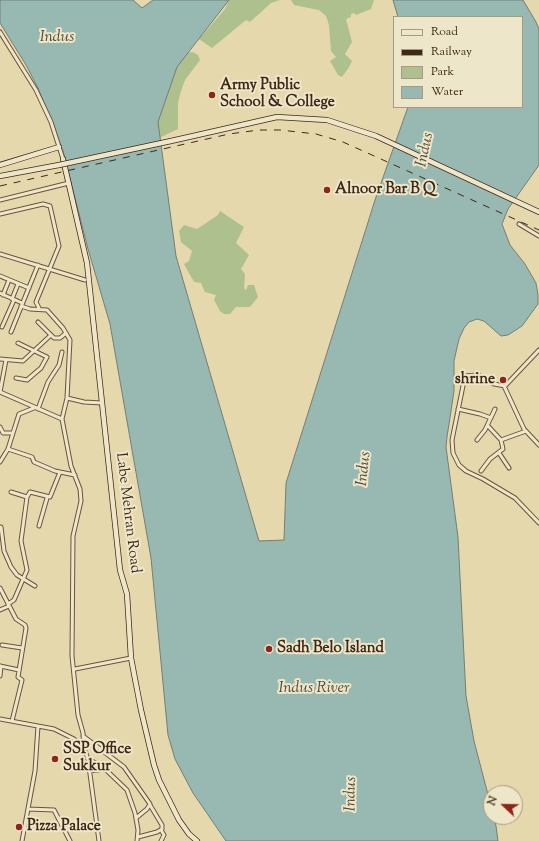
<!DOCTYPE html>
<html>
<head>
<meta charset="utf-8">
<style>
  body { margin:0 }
  #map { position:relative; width:539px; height:841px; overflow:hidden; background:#e5d8ac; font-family:"Sorts Mill Goudy",serif }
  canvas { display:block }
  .legend { position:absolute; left:393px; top:16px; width:130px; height:92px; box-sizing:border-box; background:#eee6c9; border:1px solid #a89a82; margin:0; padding:5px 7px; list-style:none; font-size:12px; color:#402818 }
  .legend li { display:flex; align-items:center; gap:8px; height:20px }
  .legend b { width:20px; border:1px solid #a89a82 }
  .north { position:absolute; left:483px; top:785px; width:40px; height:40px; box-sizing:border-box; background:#eee6c9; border:1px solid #a89a82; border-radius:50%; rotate:292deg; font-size:11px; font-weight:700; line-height:16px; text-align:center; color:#402818 }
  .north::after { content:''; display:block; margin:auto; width:14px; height:18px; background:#8f2418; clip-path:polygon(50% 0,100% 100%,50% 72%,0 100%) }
</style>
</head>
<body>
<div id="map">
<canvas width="539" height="841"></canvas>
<ul class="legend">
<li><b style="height:5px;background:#eee6c9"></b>Road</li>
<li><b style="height:5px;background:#402818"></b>Railway</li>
<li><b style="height:11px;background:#aec08e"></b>Park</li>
<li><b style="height:11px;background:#98b8b2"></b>Water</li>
</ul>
<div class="north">N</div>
</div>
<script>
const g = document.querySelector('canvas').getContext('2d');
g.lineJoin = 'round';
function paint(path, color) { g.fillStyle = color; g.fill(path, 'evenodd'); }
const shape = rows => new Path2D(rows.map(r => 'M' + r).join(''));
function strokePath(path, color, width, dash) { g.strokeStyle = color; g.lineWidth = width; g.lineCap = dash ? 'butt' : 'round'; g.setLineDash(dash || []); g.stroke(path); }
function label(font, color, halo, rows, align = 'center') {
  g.font = font + ' "Sorts Mill Goudy",serif'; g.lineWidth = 4; g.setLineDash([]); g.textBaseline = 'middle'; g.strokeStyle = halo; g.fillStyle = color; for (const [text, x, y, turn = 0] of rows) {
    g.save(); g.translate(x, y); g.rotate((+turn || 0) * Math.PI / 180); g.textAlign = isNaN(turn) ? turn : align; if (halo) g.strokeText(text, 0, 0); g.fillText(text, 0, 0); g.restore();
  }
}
paint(shape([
  [229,0,280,0,271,3,250,22,246,20,212,48,199,39,225,9],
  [291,0,374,0,371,9,356,15,354,13,351,14,351,17,346,19,352,42,345,54,352,61,349,67,342,77,338,75,330,61,336,57,331,51,329,25,326,16,319,10,294,5],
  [193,52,198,55,200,60,185,80,181,91,178,103,178,129,155,140,164,87,184,53],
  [220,211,244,227,236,243,249,255,241,269,245,274,244,288,246,290,248,285,254,285,258,297,250,307,236,307,230,314,224,314,220,311,214,300,216,295,205,292,201,283,194,282,184,264,189,261,192,251,181,242,179,231,184,225,197,229,218,215]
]), '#aec08e');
const water = shape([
  [0,0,133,0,142,8,153,0,229,0,177,67,158,122,176,256,259,541,284,540,286,483,375,200,408,107,522,107,522,17,398,17,393,0,523,0,536,22,539,29,539,165,508,209,502,224,510,245,525,264,536,283,538,295,538,304,522,326,508,335,501,336,484,321,477,319,469,322,464,328,459,339,454,361,454,391,447,437,446,447,458,537,466,696,474,741,491,806,491,817,494,817,496,826,498,841,226,841,193,793,175,759,168,735,151,558,110,324,88,249,63,151,38,88,26,65,0,23,0,0]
]);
paint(water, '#98b8b2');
strokePath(water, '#757e74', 1);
const street = shape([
  [0,32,36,90,51,122,63,159],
  [0,200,69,183],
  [0,214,43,204,50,206,59,246,36,302,39,308],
  [519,224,539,236],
  [0,254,85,280],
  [0,276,29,288],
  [0,293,22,303],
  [3,295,9,280],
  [12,299,18,284],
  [21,306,30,309,47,310,63,328,70,340,67,398,62,419,71,466,80,489,81,501,73,536,72,656,78,715,83,733,84,749,88,759,99,841],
  [38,322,54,338,60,338,66,333],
  [2,327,14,300],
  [11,332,38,265],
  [539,350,505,386,494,384,478,375,465,376,452,440,453,453,459,465,466,471,483,479,515,498,539,523],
  [0,359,23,361,51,335],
  [16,378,27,380,41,368,47,357,18,343],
  [504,386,524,429,539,445],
  [0,392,62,419],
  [0,392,6,360],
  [67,398,84,402,102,403],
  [38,409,48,382,59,365,62,352],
  [458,409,480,414,491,418],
  [0,427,3,433,12,433],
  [477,440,485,430,495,409],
  [501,440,526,431],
  [8,449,32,457,34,462,55,471,75,475],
  [499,453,509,468],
  [0,462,8,449,19,414,34,408],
  [481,471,490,459,503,449,501,440,488,426],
  [27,497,30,492,50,497,60,472],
  [39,526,47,498],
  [1,527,4,551,11,567,17,575,35,586],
  [0,588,16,619,25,625,26,628,18,677,22,680,12,721],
  [8,604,14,600,27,570,21,541,27,497,11,492],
  [0,610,9,606],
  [2,645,22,648],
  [0,666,19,670],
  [75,669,131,658],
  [0,676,1,666],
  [0,719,54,729,74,739,84,749],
  [83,736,124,767,150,804,147,809,136,818],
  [87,758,105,769,127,790,135,813,138,830,137,841],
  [89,771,105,769],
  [28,809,54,810,70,841],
  [161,830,164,835,161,841],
  [138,837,157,832,162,829,162,825,150,805],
  [22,841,35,771,38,726]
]);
const secondary = shape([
  [171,141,277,117,327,120,376,136,539,212],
  [63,159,87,263,120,570,127,594,131,658,141,710,154,765,159,780,179,820,189,834,197,841],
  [0,165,59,147],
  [0,176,59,165]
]);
strokePath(street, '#69543d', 5);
strokePath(secondary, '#402818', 6);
strokePath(street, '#eee6c9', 3);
strokePath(secondary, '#eee6c9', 4.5);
strokePath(shape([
  [0,186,229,134,259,130,280,130,316,134,343,142,539,230]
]), '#402818', 1, [7, 7]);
const secondaryBridge = shape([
  [59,165,171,141]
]);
strokePath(secondaryBridge, '#402818', 6, []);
strokePath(secondaryBridge, '#eee6c9', 4.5);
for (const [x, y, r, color] of [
  [212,95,4,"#8f2418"],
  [327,190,4,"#8f2418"],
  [503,380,4,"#8f2418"],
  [269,649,4,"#8f2418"],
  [55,759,4,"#8f2418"],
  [19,827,4,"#8f2418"]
]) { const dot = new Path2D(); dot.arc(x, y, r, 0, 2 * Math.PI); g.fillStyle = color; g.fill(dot); strokePath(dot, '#eee6c9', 1.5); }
label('bold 15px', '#402818', '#eee6c9', [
  ["Army Public",220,86],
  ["School & College",220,103],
  ["Alnoor Bar B Q",335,190],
  ["shrine",495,380,"right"],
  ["Sadh Belo Island",277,649],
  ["SSP Office",63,750],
  ["Sukkur",63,767],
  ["Pizza Palace",27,827]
], 'left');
label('15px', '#402818', '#eee6c9', [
  ["Labe Mehran Road",127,513,83]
]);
label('italic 16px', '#564c3e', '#eee6c9', [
  ["Indus",57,38],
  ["Indus",426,150,-78],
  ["Indus",365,469,-84],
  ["Indus River",314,689],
  ["Indus",352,794,-89]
]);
</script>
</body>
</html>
